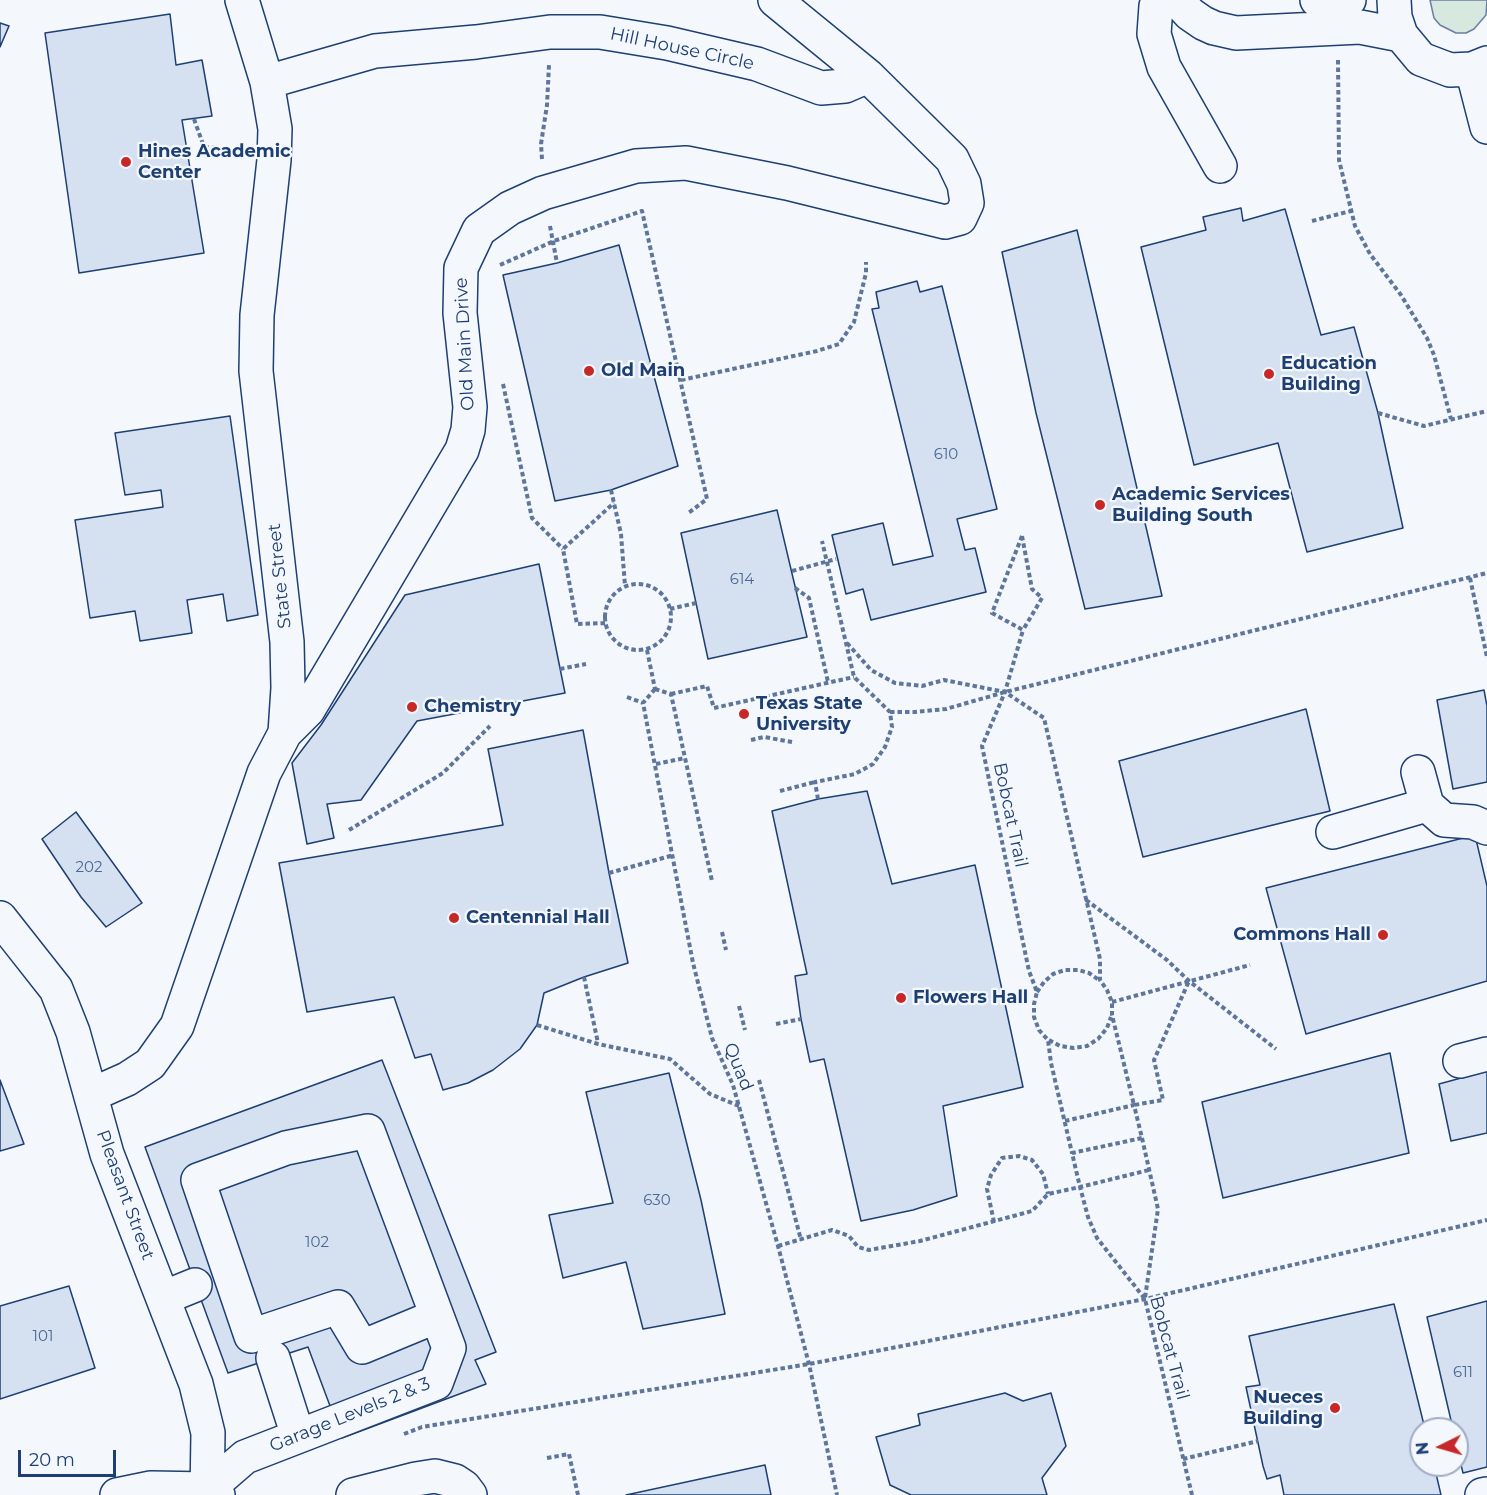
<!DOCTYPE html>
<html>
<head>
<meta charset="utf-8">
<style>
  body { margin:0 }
  #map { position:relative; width:1487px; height:1495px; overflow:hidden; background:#f4f7fb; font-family:Montserrat,sans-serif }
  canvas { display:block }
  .north { position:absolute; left:1409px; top:1417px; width:60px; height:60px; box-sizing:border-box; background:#f4f7fb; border:2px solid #9eadc5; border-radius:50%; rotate:265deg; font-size:16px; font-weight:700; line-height:24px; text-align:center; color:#1d3f73 }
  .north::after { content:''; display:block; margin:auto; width:21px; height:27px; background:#c62828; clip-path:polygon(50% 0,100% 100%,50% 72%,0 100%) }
  .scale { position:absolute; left:18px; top:1450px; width:98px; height:27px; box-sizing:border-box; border:3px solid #1d3f73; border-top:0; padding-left:8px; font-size:18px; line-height:21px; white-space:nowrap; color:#1d3f73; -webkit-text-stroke:4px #f4f7fb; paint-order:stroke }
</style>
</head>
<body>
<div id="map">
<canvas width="1487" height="1495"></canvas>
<div class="north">N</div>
<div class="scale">20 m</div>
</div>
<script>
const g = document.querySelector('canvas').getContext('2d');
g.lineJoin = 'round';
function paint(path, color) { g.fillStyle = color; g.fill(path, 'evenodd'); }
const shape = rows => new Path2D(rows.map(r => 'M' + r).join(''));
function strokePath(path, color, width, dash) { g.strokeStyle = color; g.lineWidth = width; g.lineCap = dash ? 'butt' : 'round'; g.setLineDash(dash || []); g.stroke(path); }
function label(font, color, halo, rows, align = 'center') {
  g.font = font + ' Montserrat,sans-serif'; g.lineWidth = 4.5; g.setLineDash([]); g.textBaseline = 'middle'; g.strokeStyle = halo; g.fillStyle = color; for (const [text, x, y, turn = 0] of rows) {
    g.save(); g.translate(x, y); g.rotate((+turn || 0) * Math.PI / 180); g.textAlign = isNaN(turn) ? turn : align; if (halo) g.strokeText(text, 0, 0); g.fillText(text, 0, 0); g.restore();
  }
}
const green = shape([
  [1430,0,1487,0,1486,15,1474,29,1466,33,1456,33,1440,25,1434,18,1430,0]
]);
paint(green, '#d7e8df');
strokePath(green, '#687fa3', 1.5);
const building = shape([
  [170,14,176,65,202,60,212,116,182,120,204,253,79,273,45,33,170,14],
  [0,23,9,26,0,47,0,23],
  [1241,208,1243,221,1285,209,1321,335,1354,327,1378,413,1403,528,1307,552,1278,443,1194,465,1141,247,1206,230,1203,217,1241,208],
  [1077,230,1162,596,1085,609,1036,413,1002,252,1077,230],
  [619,245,678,466,611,490,555,501,503,275,557,263,619,245],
  [917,281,920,292,942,286,997,509,957,519,965,550,975,548,986,592,871,620,863,589,846,594,832,535,883,523,893,565,933,556,872,309,879,308,876,292,917,281],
  [230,416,258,615,227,621,223,594,187,600,192,633,140,641,135,611,90,618,75,520,163,507,161,490,125,495,115,433,230,416],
  [777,510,807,637,708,659,681,533,777,510],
  [539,564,565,693,417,721,361,800,327,804,334,838,307,844,292,763,321,725,405,595,539,564],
  [1484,690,1487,706,1487,782,1453,789,1437,700,1484,690],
  [1306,709,1330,811,1143,857,1119,761,1306,709],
  [583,730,609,873,628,963,584,977,544,993,537,1025,520,1049,493,1070,468,1083,443,1090,431,1054,415,1058,394,997,307,1012,279,863,503,825,488,749,583,730],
  [867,791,892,884,975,865,1023,1087,943,1106,957,1196,913,1210,861,1221,824,1059,810,1062,801,1019,795,976,807,974,772,811,818,799,867,791],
  [76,812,142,903,106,927,81,897,42,839,76,812],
  [1475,835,1487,886,1487,981,1306,1034,1266,888,1475,835],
  [1390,1053,1409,1153,1223,1198,1202,1102,1390,1053],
  [382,1060,496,1352,475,1360,486,1384,342,1438,308,1347,228,1373,145,1147,382,1060],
  [1487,1071,1487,1133,1451,1141,1439,1084,1487,1071],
  [669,1073,701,1200,725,1314,643,1329,626,1262,563,1278,549,1215,613,1203,586,1092,669,1073],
  [0,1080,24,1144,0,1151,0,1080],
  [69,1286,95,1368,0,1399,0,1306,69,1286],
  [1487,1301,1487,1467,1463,1473,1457,1448,1457,1429,1453,1429,1427,1317,1487,1301],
  [1394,1304,1425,1429,1421,1429,1421,1465,1434,1465,1441,1495,1284,1495,1280,1475,1267,1479,1263,1466,1246,1387,1260,1385,1249,1336,1394,1304],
  [1005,1393,1023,1401,1051,1393,1066,1446,1042,1478,1047,1495,911,1495,890,1485,876,1437,920,1425,918,1414,1005,1393],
  [765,1465,771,1495,626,1495,765,1465]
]);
paint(building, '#d5e0f0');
strokePath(building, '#1d3f73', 1.5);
const minor = shape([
  [1159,0,1156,6,1154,34,1164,67,1220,166],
  [1177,0,1190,14,1203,23,1214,28,1236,33,1360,27,1401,35],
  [1317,0,1349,0],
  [1394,0,1395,17,1401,35,1421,59,1450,70,1472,69,1487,63],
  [1472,69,1487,127],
  [267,82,375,51,476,42,550,32,600,32,667,43,757,64,821,88,845,86,868,76],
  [285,733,308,710,462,450,468,430,470,407,460,313,461,268,479,230,510,208,543,193,636,166,686,163,787,183,945,222,960,218,967,203,964,184,952,159,868,76,775,0],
  [1418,772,1427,805,1444,820,1473,822,1487,828],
  [1333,832,1427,805],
  [0,918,56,989,73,1032,107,1154,196,1384,208,1433,207,1495],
  [1460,1061,1487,1054],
  [91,1095,127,1079,150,1064,177,1026,264,773,285,733,288,688,287,642,256,371,257,315,274,160,275,129,267,82,242,0],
  [163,1298,195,1285],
  [273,1358,298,1436],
  [208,1489,245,1457,436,1383,449,1348,437,1316,368,1131,286,1148,198,1180,251,1336,338,1307,362,1347,437,1316],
  [117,1495,151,1488,208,1489,218,1495],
  [353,1495,416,1479,435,1476,455,1481,464,1487,470,1495],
  [1482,1495,1487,1494]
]);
strokePath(minor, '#1d3f73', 36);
strokePath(shape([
  [1338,60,1339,160,1355,226,1370,254,1401,295,1427,338,1434,355,1451,419],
  [194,119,204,147,230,149],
  [542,159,541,144,547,105,549,65],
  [1312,221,1351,211],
  [550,226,557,263],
  [500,265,554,241,642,211,707,499,687,514],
  [681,380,817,351,839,344,854,322,866,273,866,262],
  [503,384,532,518,563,549],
  [1378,413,1424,426,1487,411],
  [611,490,621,534,625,586],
  [1022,536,992,613,1023,630,1005,692,982,746,1029,971,1037,992,1034,1004,1034,1017,1039,1030,1048,1040,1051,1063,1072,1153],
  [1022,536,1032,589,1042,598,1023,630],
  [1470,578,1487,657],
  '605 617a33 33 0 1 1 66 0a33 33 0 1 1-66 0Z',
  [795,588,809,598,828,682],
  [670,609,696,603],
  [605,623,577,624,563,549,614,503],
  [847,643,871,670,895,683,922,686,944,680,1005,692,1044,718,1100,959,1100,980,1107,990,1112,1002,1112,1015,1134,1105,1163,1100,1154,1060,1189,981],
  [647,650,655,689],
  [560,669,586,664],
  [655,689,643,703,693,963,712,1038,733,1085,778,1246,809,1364,837,1495],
  [655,689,671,694,712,881],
  [671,694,707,686,714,708,854,677],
  [627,697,643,703],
  [890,712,915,712,946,709,1005,692,1487,573],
  [751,740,764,737,792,742],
  [656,764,685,758],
  [780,791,815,782],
  [818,799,815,782,855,774,873,764,885,747,892,727,890,712,854,677,822,541],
  [349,830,443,773,490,726],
  [609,873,674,855],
  [1086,900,1167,960,1189,981,1276,1049],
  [722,932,726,950],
  [584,977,598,1043],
  [1037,992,1044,982,1053,974,1065,970,1078,970,1089,973,1099,980],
  [1112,1002,1250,965],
  [739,1006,745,1030],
  [776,1024,801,1019],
  [537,1025,598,1044,670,1059,710,1094,739,1106],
  [1049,1040,1060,1046,1074,1048,1087,1046,1098,1039,1107,1028,1111,1017],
  [759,1080,801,1240],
  [1065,1121,1134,1105,1142,1138,1072,1153,1080,1187,1149,1170],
  [1142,1138,1158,1209,1145,1298],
  [994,1222,987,1189,991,1175,1002,1158,1019,1156,1032,1160,1043,1174,1048,1194],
  [778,1246,832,1230,849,1236,858,1247,869,1250,920,1241,1032,1211,1048,1194,1080,1187,1088,1217,1097,1238,1145,1299,1192,1495],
  [404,1434,422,1427,809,1364,1145,1299,1487,1220],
  [547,1458,569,1454,578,1495],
  [1183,1459,1258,1441]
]), '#5e769c', 4, [4.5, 3]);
strokePath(minor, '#f4f7fb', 33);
strokePath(shape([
  [792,571,836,559]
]), '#5e769c', 4, [4.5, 3]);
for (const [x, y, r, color] of [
  [126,162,6,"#c62828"],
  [589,371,6,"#c62828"],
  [1269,374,6,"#c62828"],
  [1100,505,6,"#c62828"],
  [412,707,6,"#c62828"],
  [744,714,6,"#c62828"],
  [454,918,6,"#c62828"],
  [1383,935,6,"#c62828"],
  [901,998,6,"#c62828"],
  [1335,1408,6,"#c62828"]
]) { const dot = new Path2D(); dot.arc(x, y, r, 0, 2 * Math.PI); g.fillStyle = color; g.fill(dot); strokePath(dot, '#f4f7fb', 2); }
label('15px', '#4b6792', null, [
  ["610",946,455],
  ["614",742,580],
  ["202",89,868],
  ["630",657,1201],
  ["102",317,1243],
  ["101",43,1337],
  ["611",1463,1373]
]);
label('18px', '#1d3f73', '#f4f7fb', [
  ["Hill House Circle",682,49,12],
  ["Old Main Drive",465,344,-93],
  ["State Street",280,576,-96],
  ["Bobcat Trail",1010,815,78],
  ["Quad",738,1067,68],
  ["Pleasant Street",125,1195,70],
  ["Bobcat Trail",1169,1348,75],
  ["Garage Levels 2 & 3",350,1415,-22]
]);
label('bold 18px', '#1d3f73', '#f4f7fb', [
  ["Hines Academic",138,152],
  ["Center",138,173],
  ["Education",1281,364],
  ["Building",1281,385],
  ["Old Main",601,371],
  ["Academic Services",1112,495],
  ["Building South",1112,516],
  ["Texas State",756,704],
  ["University",756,725],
  ["Chemistry",424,707],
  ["Centennial Hall",466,918],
  ["Commons Hall",1371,935,"right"],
  ["Flowers Hall",913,998],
  ["Nueces",1323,1398,"right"],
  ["Building",1323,1419,"right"]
], 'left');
</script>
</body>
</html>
